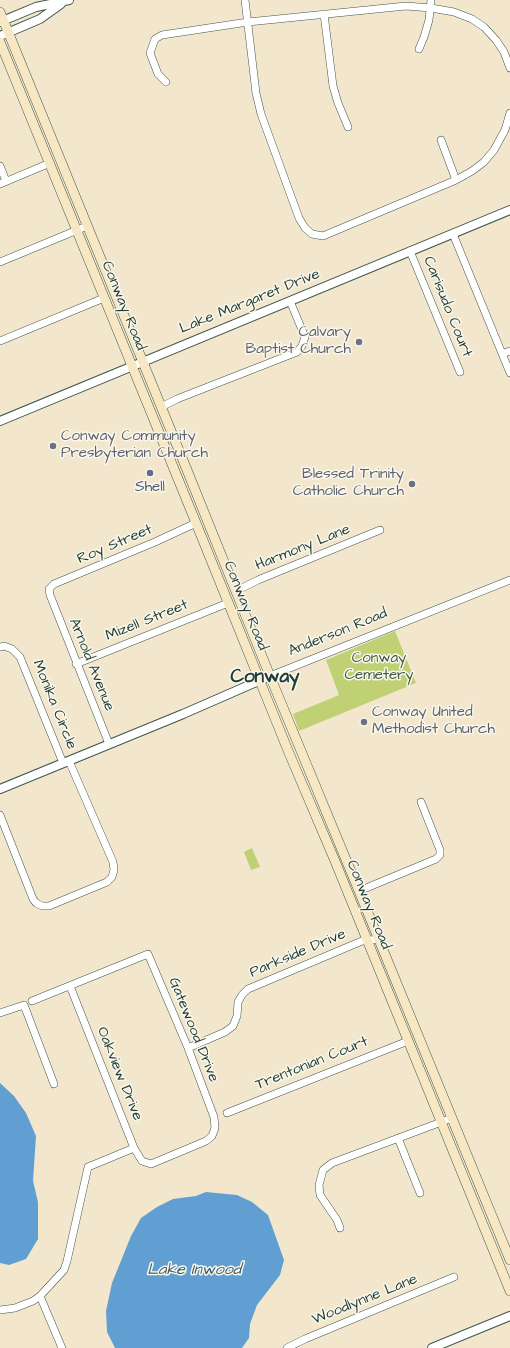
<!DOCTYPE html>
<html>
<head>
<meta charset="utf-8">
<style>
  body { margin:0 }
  canvas { display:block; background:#f2e7cd }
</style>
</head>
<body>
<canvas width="510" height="1348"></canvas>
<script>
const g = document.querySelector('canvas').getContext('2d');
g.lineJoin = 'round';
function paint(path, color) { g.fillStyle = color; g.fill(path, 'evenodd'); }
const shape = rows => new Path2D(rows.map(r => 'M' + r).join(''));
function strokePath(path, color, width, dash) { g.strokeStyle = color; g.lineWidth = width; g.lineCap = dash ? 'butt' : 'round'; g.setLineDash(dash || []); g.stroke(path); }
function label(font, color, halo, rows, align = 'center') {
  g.font = font + ' "Architects Daughter",sans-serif'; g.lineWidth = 3; g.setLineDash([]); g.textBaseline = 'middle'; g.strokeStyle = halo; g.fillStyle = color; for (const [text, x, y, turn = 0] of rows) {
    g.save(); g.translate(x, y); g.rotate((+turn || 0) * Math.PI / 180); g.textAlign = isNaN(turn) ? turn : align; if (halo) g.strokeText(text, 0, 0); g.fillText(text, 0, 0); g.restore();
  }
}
paint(shape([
  [395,631,416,683,299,731,293,714,339,695,326,660],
  [252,848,260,867,251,870,244,852]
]), '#bfd174');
paint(shape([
  [0,1083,14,1096,26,1113,36,1136,33,1181,38,1202,38,1239,26,1259,9,1265,0,1263],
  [206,1192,237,1195,252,1202,268,1215,284,1260,280,1275,257,1305,250,1324,249,1338,242,1348,115,1348,107,1332,106,1311,112,1283,131,1236,141,1218,157,1207,173,1199,196,1196]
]), '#619fd2');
const minor = shape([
  [245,0,256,93,261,114,299,218,305,228,312,234,323,236,456,180,472,171,484,162,494,150,505,130,510,113],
  [324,14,333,86,338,103,348,127],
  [419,49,424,37,429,20,431,0],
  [166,82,158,74,150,53,155,39,162,35,248,22,406,6,431,8,454,12,472,19,484,27,496,40,504,52,510,68],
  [441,140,456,180],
  [0,166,6,181],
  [0,184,50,163],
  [453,234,510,373],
  [410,251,460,372],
  [0,262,87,226],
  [0,341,104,298],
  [502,354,510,351],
  [161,407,177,399,297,352,302,346,305,337,290,301],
  [236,591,258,580,380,530],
  [0,647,4,646,12,649,20,657,63,763],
  [76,664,228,603],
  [270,676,510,580],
  [109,744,50,595,49,589,54,584,155,542,196,523],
  [0,815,33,899,36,903,42,906,49,906,107,882,112,877,114,870,113,862,69,761],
  [359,891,436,859,440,855,440,850,421,802],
  [32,1001,148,954,188,1048,214,1117,215,1128,212,1136,206,1141,151,1164,142,1161,134,1148,70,986],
  [0,1013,24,1005,54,1084],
  [188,1048,225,1032,233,1026,237,1016,238,1002,242,995,248,989,362,941,379,939],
  [227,1113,408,1041],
  [398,1138,420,1193],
  [340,1228,337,1220,320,1195,319,1185,323,1170,332,1163,452,1118],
  [40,1296,62,1348],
  [0,1310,15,1308,33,1301,40,1296,64,1270,67,1261,88,1167,134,1148],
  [287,1348,305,1339,454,1277]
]);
const tertiary = shape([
  [0,22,36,7,69,0],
  [0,36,40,19,61,4],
  [0,421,510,210],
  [0,789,183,714,270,676],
  [432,1348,510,1316]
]);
const secondary = shape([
  [0,12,187,470,270,676,359,891,510,1260],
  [0,42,196,523,289,753,335,861,510,1291]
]);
strokePath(minor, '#3f564b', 8);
strokePath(tertiary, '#3f564b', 10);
strokePath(secondary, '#3f564b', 10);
strokePath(minor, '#fff', 7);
strokePath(tertiary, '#fff', 8);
strokePath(secondary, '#f7e8c3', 9);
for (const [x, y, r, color] of [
  [359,342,4,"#6b7280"],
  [53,446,4,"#6b7280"],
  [150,473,4,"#5c6f8a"],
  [412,484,4,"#6b7280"],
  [364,722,4,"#6b7280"]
]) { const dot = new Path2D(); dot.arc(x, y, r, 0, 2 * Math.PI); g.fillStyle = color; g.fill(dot); strokePath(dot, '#fbf7ec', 1.5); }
label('15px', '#1f3d34', '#fbf7ec', [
  ["Lake Margaret Drive",250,302,-22],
  ["Conway Road",123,306,68],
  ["Carisudo Court",447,307,68],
  ["Roy Street",115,545,-23],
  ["Harmony Lane",303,548,-22],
  ["Conway Road",245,606,68],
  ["Mizell Street",147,621,-22],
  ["Anderson Road",338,633,-22],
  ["Arnold Avenue",91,665,68],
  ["Monika Circle",54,705,68],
  ["Conway Road",368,905,68],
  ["Parkside Drive",298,954,-23],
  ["Gatewood Drive",193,1030,68],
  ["Trentonian Court",312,1064,-22],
  ["Oakview Drive",119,1074,68],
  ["Woodlynne Lane",365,1300,-22]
]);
label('15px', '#5b616d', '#fbf7ec', [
  ["Calvary",351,333],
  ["Baptist Church",351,350],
  ["Conway Community",61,437,"left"],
  ["Presbyterian Church",61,454,"left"],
  ["Blessed Trinity",404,475],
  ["Catholic Church",404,492],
  ["Conway United",372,713,"left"],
  ["Methodist Church",372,730,"left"]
], 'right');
label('15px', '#4e5e75', '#fbf7ec', [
  ["Shell",150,488]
]);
label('15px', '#3f5b41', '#fbf7ec', [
  ["Conway",379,659],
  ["Cemetery",379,676]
]);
label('italic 16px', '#365f6b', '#fbf7ec', [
  ["Lake Inwood",194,1271]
]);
label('bold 19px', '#1f3d34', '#fbf7ec', [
  ["Conway",265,678]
]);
</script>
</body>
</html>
